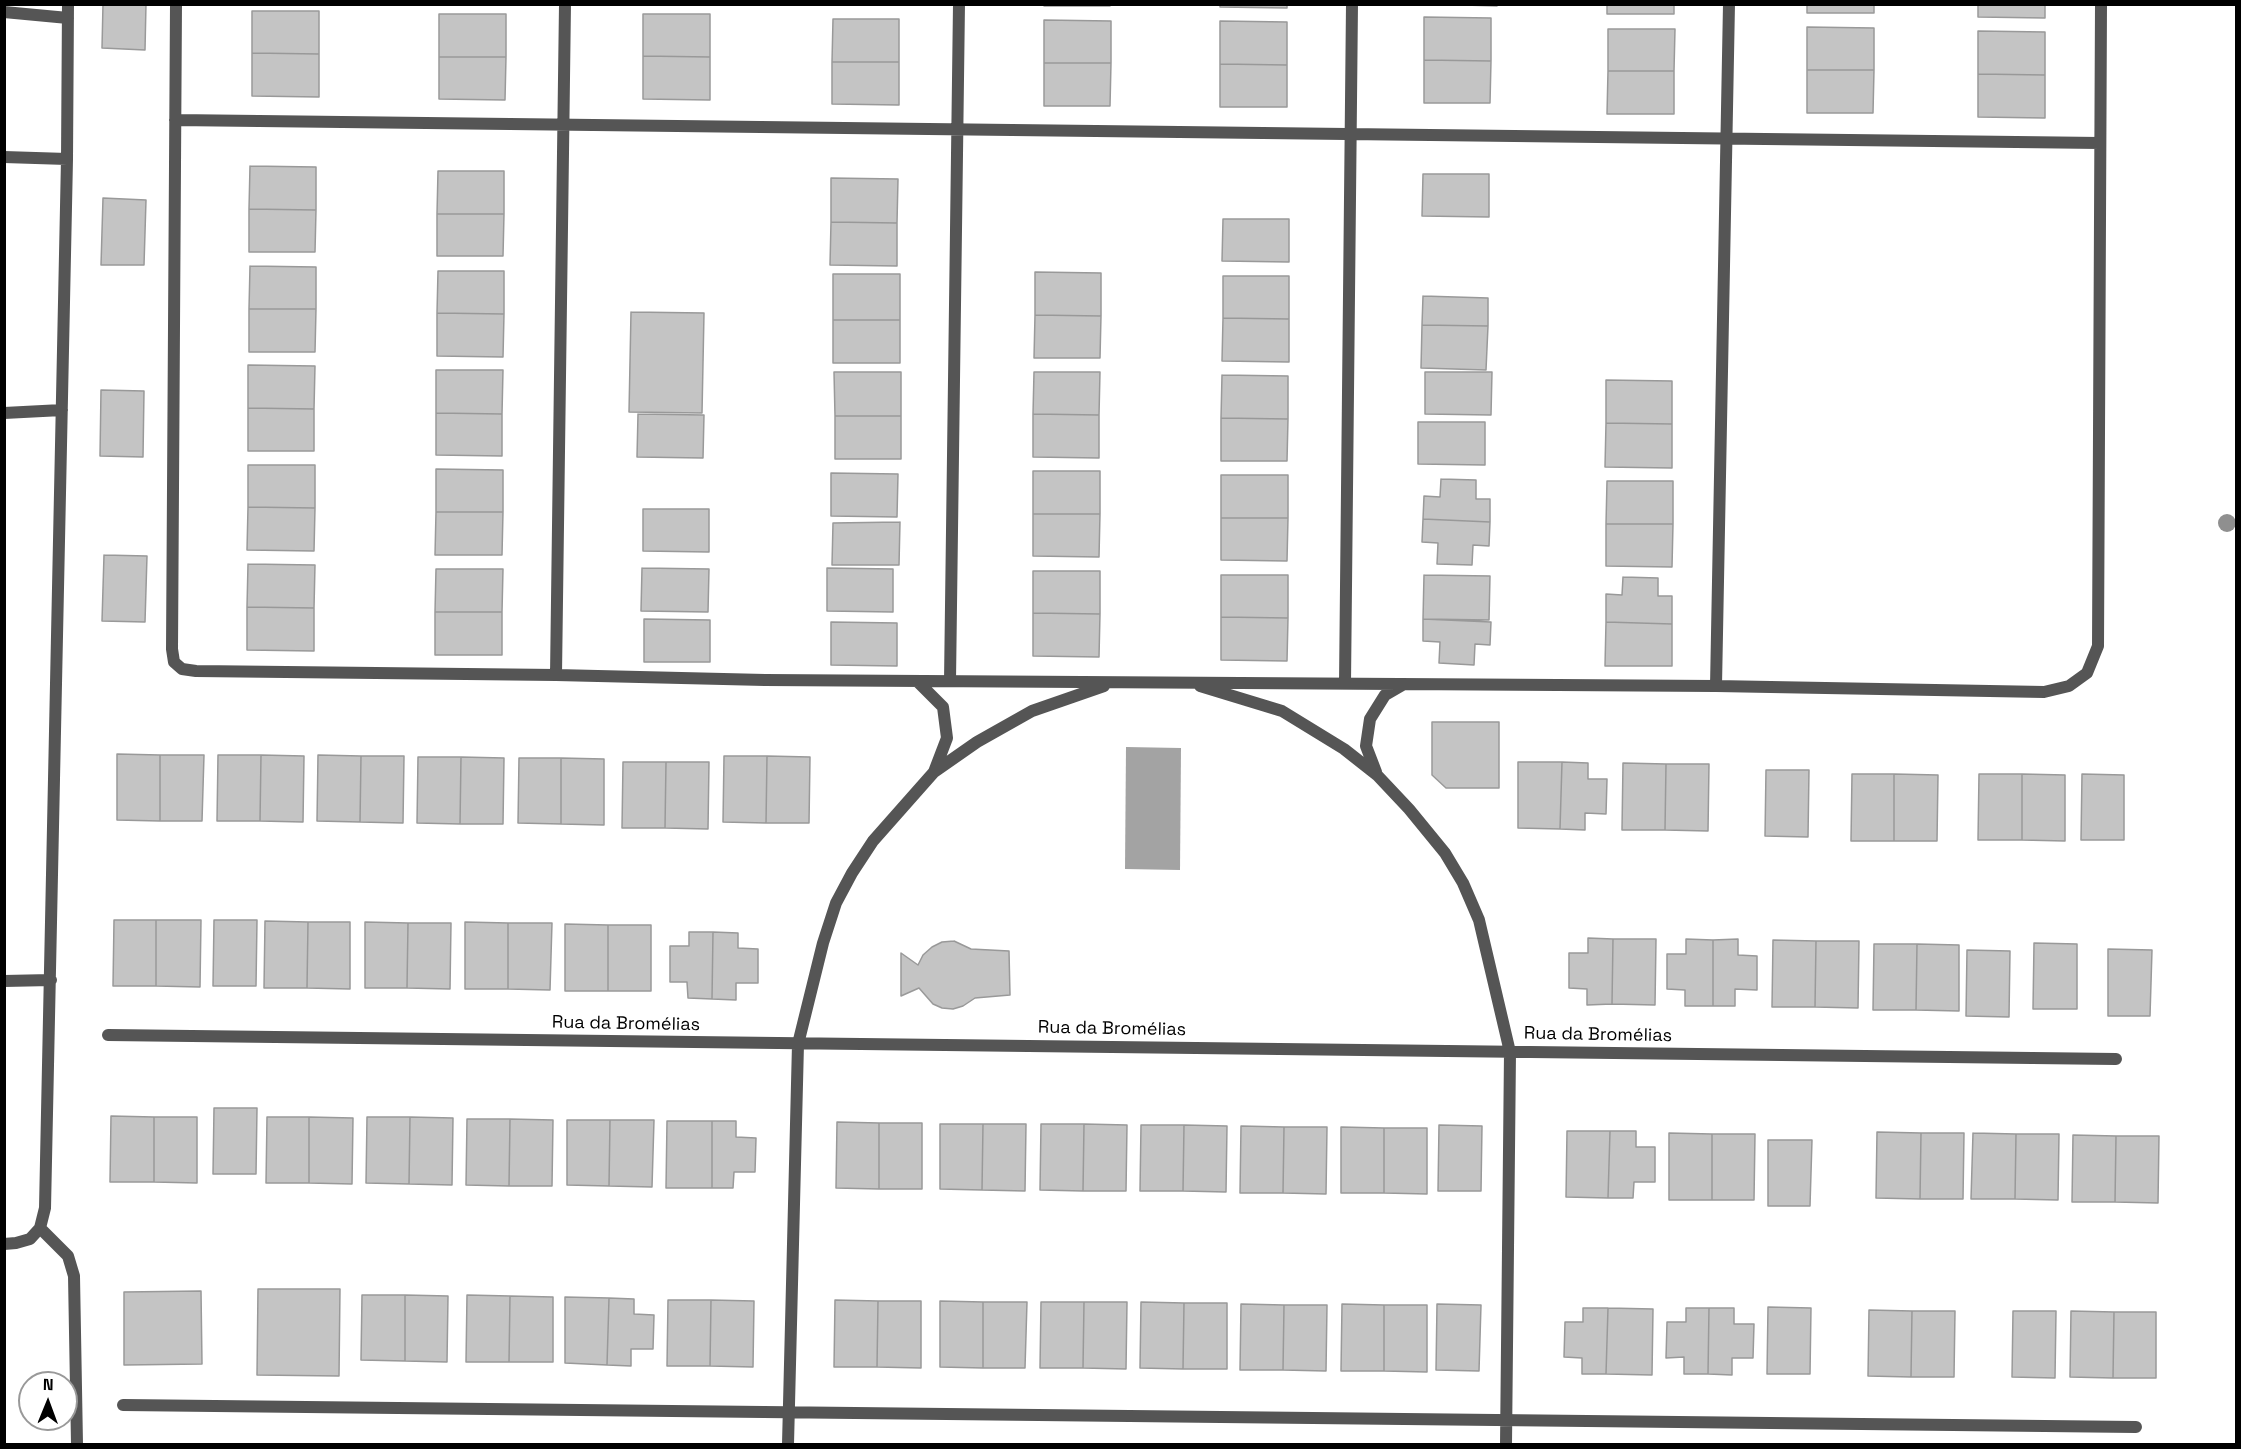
<!DOCTYPE html>
<html>
<head>
<meta charset="utf-8">
<style>
  body { margin:0 }
  #map { position:relative; width:2241px; height:1449px; overflow:hidden; background:#fff; font-family:"Space Grotesk",sans-serif }
  canvas { display:block }
  .frame { position:absolute; inset:0; border:6px solid #000; pointer-events:none }
  .north { position:absolute; left:18px; top:1371px; width:60px; height:60px; box-sizing:border-box; background:#fff; border:2px solid #999; border-radius:50%; rotate:1deg; font-size:16px; font-weight:700; line-height:24px; text-align:center; color:#000 }
  .north::after { content:''; display:block; margin:auto; width:21px; height:27px; background:#000; clip-path:polygon(50% 0,100% 100%,50% 72%,0 100%) }
</style>
</head>
<body>
<div id="map">
<canvas width="2241" height="1449"></canvas>
<div class="frame"></div>
<div class="north">N</div>
</div>
<script>
const g = document.querySelector('canvas').getContext('2d');
g.lineJoin = 'round';
function paint(path, color) { g.fillStyle = color; g.fill(path, 'evenodd'); }
const shape = rows => new Path2D(rows.map(r => 'M' + r).join(''));
function strokePath(path, color, width, dash) { g.strokeStyle = color; g.lineWidth = width; g.lineCap = dash ? 'butt' : 'round'; g.setLineDash(dash || []); g.stroke(path); }
function label(font, color, halo, rows, align = 'center') {
  g.font = font + ' "Space Grotesk",sans-serif'; g.lineWidth = 4.5; g.setLineDash([]); g.textBaseline = 'middle'; g.strokeStyle = halo; g.fillStyle = color; for (const [text, x, y, turn = 0] of rows) {
    g.save(); g.translate(x, y); g.rotate((+turn || 0) * Math.PI / 180); g.textAlign = isNaN(turn) ? turn : align; if (halo) g.strokeText(text, 0, 0); g.fillText(text, 0, 0); g.restore();
  }
}
paint(shape([
  [1126,747,1181,748,1180,870,1125,869]
]), '#a3a3a3');
const building = shape([
  [103,4,146,4,145,50,102,48,103,4],
  [1044,4,1110,4,1110,6,1044,6,1044,4],
  [1220,4,1287,4,1287,8,1220,7,1220,4],
  [1430,4,1497,4,1497,6,1430,4],
  [1607,4,1674,4,1674,14,1607,14,1607,4],
  [1807,4,1874,4,1874,13,1807,13,1807,4],
  [1978,4,2045,4,2045,18,1978,17,1978,4],
  [252,11,319,11,319,54,252,53,252,11],
  [439,14,506,14,506,57,439,57,439,14],
  [643,14,710,14,710,57,643,56,643,14],
  [1424,17,1491,18,1491,61,1424,60,1424,17],
  [833,19,899,19,899,62,832,62,833,19],
  [1044,20,1111,21,1111,63,1044,63,1044,20],
  [1220,21,1287,22,1287,65,1220,64,1220,21],
  [1807,27,1874,28,1874,70,1807,70,1807,27],
  [1608,29,1675,29,1674,71,1608,71,1608,29],
  [1978,31,2045,32,2045,75,1978,74,1978,31],
  [252,53,319,54,319,97,252,96,252,53],
  [643,56,710,57,710,100,643,99,643,56],
  [439,57,506,57,505,100,439,99,439,57],
  [1424,60,1491,61,1490,103,1424,103,1424,60],
  [832,62,899,62,899,105,832,104,832,62],
  [1044,63,1111,63,1110,106,1044,106,1044,63],
  [1220,64,1287,65,1287,107,1220,107,1220,64],
  [1807,70,1874,70,1873,113,1807,113,1807,70],
  [1608,71,1674,71,1674,114,1607,114,1608,71],
  [1978,74,2045,75,2045,118,1978,117,1978,74],
  [250,166,316,167,316,210,249,209,250,166],
  [438,171,504,171,504,214,437,214,438,171],
  [1423,174,1489,174,1489,217,1422,216,1423,174],
  [831,178,898,179,897,223,831,222,831,178],
  [103,198,146,200,144,265,101,265,103,198],
  [249,209,316,210,315,252,249,252,249,209],
  [437,214,504,214,503,256,437,256,437,214],
  [1223,219,1289,219,1289,262,1222,261,1223,219],
  [831,222,897,223,897,266,830,265,831,222],
  [250,266,316,267,316,309,249,309,250,266],
  [438,271,504,271,504,314,437,313,438,271],
  [1035,272,1101,273,1101,316,1035,315,1035,272],
  [833,274,900,274,900,320,833,320,833,274],
  [1223,276,1289,276,1289,319,1223,318,1223,276],
  [1423,296,1488,298,1488,326,1422,325,1423,296],
  [249,309,316,309,315,352,249,352,249,309],
  [631,312,704,313,702,413,629,412,631,312],
  [437,313,504,314,503,357,437,356,437,313],
  [1035,315,1101,316,1100,358,1034,358,1035,315],
  [1223,318,1289,319,1289,362,1222,361,1223,318],
  [833,320,900,320,900,363,833,363,833,320],
  [1422,325,1488,326,1486,370,1421,368,1422,325],
  [248,365,315,366,314,409,248,408,248,365],
  [436,370,503,370,502,414,436,413,436,370],
  [834,372,901,372,901,416,835,416,834,372],
  [1034,372,1100,372,1099,415,1033,414,1034,372],
  [1425,372,1492,372,1491,415,1425,414,1425,372],
  [1222,375,1288,376,1288,419,1221,418,1222,375],
  [1606,380,1672,381,1672,424,1606,423,1606,380],
  [101,390,144,391,143,457,100,456,101,390],
  [248,408,314,409,314,451,248,451,248,408],
  [436,413,502,414,502,456,436,455,436,413],
  [638,414,704,415,703,458,637,457,638,414],
  [1033,414,1099,415,1099,458,1033,457,1033,414],
  [835,416,901,416,901,459,835,459,835,416],
  [1221,418,1288,419,1287,461,1221,461,1221,418],
  [1418,422,1485,422,1485,465,1418,464,1418,422],
  [1606,423,1672,424,1672,468,1605,467,1606,423],
  [248,465,315,465,315,508,248,507,248,465],
  [436,469,503,470,503,512,436,512,436,469],
  [1033,471,1100,471,1100,514,1033,514,1033,471],
  [831,473,898,474,897,517,831,516,831,473],
  [1221,475,1288,475,1288,518,1221,518,1221,475],
  [1441,479,1476,480,1476,499,1490,499,1490,522,1423,519,1424,496,1440,497,1441,479],
  [1607,481,1673,481,1673,524,1606,524,1607,481],
  [248,507,315,508,314,551,247,550,248,507],
  [643,509,709,509,709,552,643,551,643,509],
  [436,512,503,512,502,555,435,555,436,512],
  [1033,514,1100,514,1099,557,1033,556,1033,514],
  [1221,518,1288,518,1287,561,1221,560,1221,518],
  [1423,519,1490,522,1489,546,1473,545,1472,565,1437,564,1438,543,1422,542,1423,519],
  [900,522,899,565,832,565,833,523,900,522],
  [1606,524,1673,524,1672,567,1606,566,1606,524],
  [104,555,147,556,145,622,102,621,104,555],
  [248,564,315,565,314,608,247,607,248,564],
  [642,568,709,569,708,612,641,611,642,568],
  [827,568,893,569,893,612,827,611,827,568],
  [436,569,503,569,502,612,435,612,436,569],
  [1033,571,1100,571,1100,614,1033,613,1033,571],
  [1221,575,1288,575,1288,618,1221,617,1221,575],
  [1424,575,1490,576,1489,620,1423,619,1424,575],
  [1623,577,1658,578,1658,596,1672,596,1672,624,1606,622,1606,594,1622,595,1623,577],
  [247,607,314,608,314,651,247,650,247,607],
  [435,612,502,612,502,655,435,655,435,612],
  [1033,613,1100,614,1099,657,1033,656,1033,613],
  [1221,617,1288,618,1287,661,1221,660,1221,617],
  [644,619,710,620,710,662,644,662,644,619],
  [1423,619,1491,622,1490,645,1475,644,1474,665,1439,663,1440,642,1423,641,1423,619],
  [831,622,897,623,897,666,831,665,831,622],
  [1606,622,1672,624,1672,666,1605,666,1606,622],
  [1432,722,1499,722,1499,788,1446,788,1432,775,1432,722],
  [117,754,160,755,160,821,117,820,117,754],
  [160,755,204,755,202,821,160,821,160,755],
  [218,755,261,755,260,821,217,821,218,755],
  [261,755,304,756,303,822,260,821,261,755],
  [318,755,361,756,360,822,317,821,318,755],
  [361,756,404,756,403,823,360,822,361,756],
  [724,756,767,756,766,823,723,822,724,756],
  [767,756,810,757,809,823,766,823,767,756],
  [418,757,461,757,460,824,417,823,418,757],
  [461,757,504,758,503,824,460,824,461,757],
  [519,758,561,758,561,824,518,823,519,758],
  [561,758,604,759,604,825,561,824,561,758],
  [623,762,666,762,665,828,622,828,623,762],
  [666,762,709,762,708,829,665,828,666,762],
  [1518,762,1562,762,1560,829,1518,828,1518,762],
  [1562,762,1588,763,1588,779,1607,779,1606,814,1585,813,1585,830,1560,829,1562,762],
  [1623,763,1666,764,1665,830,1622,830,1623,763],
  [1666,764,1709,764,1708,831,1665,830,1666,764],
  [1766,770,1809,770,1808,837,1765,836,1766,770],
  [1852,774,1894,774,1894,841,1851,841,1852,774],
  [1894,774,1938,775,1937,841,1894,841,1894,774],
  [1979,774,2022,774,2022,840,1978,840,1979,774],
  [2022,774,2065,775,2065,841,2022,840,2022,774],
  [2082,774,2124,775,2124,840,2081,840,2082,774],
  [114,920,156,920,156,986,113,986,114,920],
  [156,920,201,920,200,987,156,986,156,920],
  [214,920,257,920,256,986,213,986,214,920],
  [265,921,308,922,307,988,264,988,265,921],
  [308,922,350,922,350,989,307,988,308,922],
  [365,922,408,923,407,988,365,988,365,922],
  [465,922,508,923,508,989,465,989,465,922],
  [408,923,451,923,450,989,407,988,408,923],
  [508,923,552,923,550,990,508,989,508,923],
  [565,924,608,925,608,991,565,991,565,924],
  [608,925,651,925,651,991,608,991,608,925],
  [689,932,713,932,712,999,688,998,687,982,670,982,670,946,689,946,689,932],
  [713,932,738,933,738,948,758,949,758,983,736,983,736,1000,712,999,713,932],
  [1588,938,1613,939,1612,1004,1587,1005,1587,989,1569,988,1569,953,1588,953,1588,938],
  [1613,939,1656,939,1655,1005,1612,1004,1613,939],
  [1686,939,1713,940,1713,1006,1685,1006,1685,990,1667,989,1667,954,1686,954,1686,939],
  [1738,939,1738,955,1757,956,1757,990,1735,989,1735,1006,1713,1006,1713,940,1738,939],
  [1773,940,1816,941,1815,1007,1772,1007,1773,940],
  [954,941,971,949,1009,951,1010,995,975,998,963,1006,953,1009,942,1008,933,1004,919,988,901,996,901,953,918,965,923,955,932,947,942,942,954,941],
  [1816,941,1859,941,1858,1008,1815,1007,1816,941],
  [2034,943,2077,944,2077,1009,2033,1009,2034,943],
  [1874,944,1917,944,1916,1010,1873,1010,1874,944],
  [1917,944,1959,945,1959,1011,1916,1010,1917,944],
  [2108,949,2152,950,2150,1016,2108,1016,2108,949],
  [1967,950,2010,951,2009,1017,1966,1016,1967,950],
  [214,1108,257,1108,256,1174,213,1174,214,1108],
  [111,1116,154,1117,154,1182,110,1182,111,1116],
  [154,1117,197,1117,197,1183,154,1182,154,1117],
  [267,1117,309,1117,309,1183,266,1183,267,1117],
  [309,1117,353,1118,352,1184,309,1183,309,1117],
  [367,1117,410,1117,409,1184,366,1183,367,1117],
  [410,1117,453,1118,452,1185,409,1184,410,1117],
  [467,1119,510,1119,509,1186,466,1185,467,1119],
  [510,1119,553,1120,552,1186,509,1186,510,1119],
  [567,1120,610,1120,609,1186,567,1185,567,1120],
  [610,1120,654,1120,652,1187,609,1186,610,1120],
  [667,1121,712,1121,712,1188,666,1188,667,1121],
  [712,1121,736,1121,736,1137,756,1138,755,1172,734,1172,733,1188,712,1188,712,1121],
  [837,1122,879,1123,879,1189,836,1188,837,1122],
  [879,1123,922,1123,922,1189,879,1189,879,1123],
  [940,1124,983,1124,982,1190,940,1189,940,1124],
  [983,1124,1026,1124,1025,1191,982,1190,983,1124],
  [1041,1124,1084,1124,1083,1191,1040,1190,1041,1124],
  [1084,1124,1127,1125,1126,1191,1083,1191,1084,1124],
  [1141,1125,1184,1125,1183,1191,1140,1191,1141,1125],
  [1184,1125,1227,1126,1226,1192,1183,1191,1184,1125],
  [1439,1125,1482,1126,1481,1191,1438,1191,1439,1125],
  [1241,1126,1284,1127,1283,1193,1240,1193,1241,1126],
  [1284,1127,1327,1127,1326,1194,1283,1193,1284,1127],
  [1341,1127,1384,1128,1384,1193,1341,1193,1341,1127],
  [1384,1128,1427,1128,1427,1194,1384,1193,1384,1128],
  [1567,1131,1610,1131,1608,1198,1566,1197,1567,1131],
  [1610,1131,1636,1131,1636,1147,1655,1147,1655,1182,1634,1182,1633,1198,1608,1198,1610,1131],
  [1877,1132,1921,1133,1920,1199,1876,1198,1877,1132],
  [1669,1133,1712,1134,1712,1200,1669,1200,1669,1133],
  [1921,1133,1964,1133,1963,1199,1920,1199,1921,1133],
  [1973,1133,2016,1134,2015,1199,1971,1199,1973,1133],
  [1712,1134,1755,1134,1754,1200,1712,1200,1712,1134],
  [2016,1134,2059,1134,2058,1200,2015,1199,2016,1134],
  [2073,1135,2116,1136,2115,1202,2072,1202,2073,1135],
  [2116,1136,2159,1136,2158,1203,2115,1202,2116,1136],
  [1768,1140,1812,1140,1810,1206,1768,1206,1768,1140],
  [258,1289,340,1289,339,1376,257,1375,258,1289],
  [201,1291,202,1364,124,1365,124,1292,201,1291],
  [362,1295,405,1295,405,1361,361,1360,362,1295],
  [405,1295,448,1296,447,1362,405,1361,405,1295],
  [467,1295,510,1296,509,1362,466,1362,467,1295],
  [510,1296,553,1297,553,1362,509,1362,510,1296],
  [565,1297,609,1298,607,1365,565,1363,565,1297],
  [609,1298,634,1299,634,1314,654,1315,653,1349,631,1349,631,1366,607,1365,609,1298],
  [668,1300,711,1300,710,1366,667,1366,668,1300],
  [711,1300,754,1301,753,1367,710,1366,711,1300],
  [835,1300,878,1301,877,1367,834,1367,835,1300],
  [878,1301,921,1301,921,1368,877,1367,878,1301],
  [940,1301,983,1302,983,1368,940,1367,940,1301],
  [983,1302,1027,1302,1025,1368,983,1368,983,1302],
  [1041,1302,1084,1302,1083,1368,1040,1368,1041,1302],
  [1084,1302,1127,1302,1126,1369,1083,1368,1084,1302],
  [1141,1302,1184,1303,1183,1369,1140,1368,1141,1302],
  [1184,1303,1227,1303,1227,1369,1183,1369,1184,1303],
  [1241,1304,1284,1305,1283,1370,1240,1370,1241,1304],
  [1342,1304,1384,1305,1384,1371,1341,1371,1342,1304],
  [1437,1304,1481,1305,1479,1371,1436,1370,1437,1304],
  [1284,1305,1327,1305,1326,1371,1283,1370,1284,1305],
  [1384,1305,1427,1305,1427,1372,1384,1371,1384,1305],
  [1768,1307,1811,1308,1810,1374,1767,1374,1768,1307],
  [1583,1308,1608,1308,1606,1374,1582,1374,1582,1358,1564,1357,1565,1322,1583,1322,1583,1308],
  [1608,1308,1653,1309,1652,1375,1606,1374,1608,1308],
  [1686,1308,1709,1308,1708,1374,1684,1374,1684,1357,1666,1358,1667,1322,1686,1322,1686,1308],
  [1709,1308,1734,1308,1734,1324,1754,1324,1753,1358,1732,1358,1732,1375,1708,1374,1709,1308],
  [1869,1310,1912,1311,1911,1377,1868,1376,1869,1310],
  [1912,1311,1955,1311,1954,1377,1911,1377,1912,1311],
  [2013,1311,2056,1311,2055,1378,2012,1377,2013,1311],
  [2071,1311,2114,1312,2113,1378,2070,1377,2071,1311],
  [2114,1312,2156,1312,2156,1378,2113,1378,2114,1312]
]);
paint(building, '#c4c4c4');
strokePath(building, '#999', 1.5);
strokePath(shape([
  [176,4,172,649,174,662,182,669,196,671,556,675,765,680,1716,686,2044,692,2069,686,2087,673,2098,646,2101,4],
  [4,12,68,18],
  [175,120,2100,143],
  [4,157,67,159],
  [4,413,62,410],
  [556,675,565,4],
  [917,681,943,707,947,738,934,772],
  [950,681,959,4],
  [1345,683,1352,4],
  [1200,686,1282,711,1344,749,1377,775,1409,809,1445,853,1463,883,1479,920,1510,1052,1506,1444],
  [1716,686,1729,4],
  [1376,772,1366,746,1370,719,1385,695,1404,684],
  [4,981,51,980],
  [108,1035,2116,1059],
  [40,1228,68,1256,74,1276,77,1444],
  [4,1244,16,1243,30,1239,40,1228,45,1208,67,159,68,4],
  [123,1405,2136,1427],
  [788,1444,798,1044,823,943,836,903,852,873,873,841,934,772,977,742,1032,711,1104,686]
]), '#555', 12);
g.fillStyle = '#8f8f8f';
for (const [x, y] of [
  [2227,523]
]) { g.beginPath(); g.arc(x, y, 9, 0, 2 * Math.PI); g.fill(); }
label('18px', '#000', '#fff', [
  ["Rua da Bromélias",626,1024,1],
  ["Rua da Bromélias",1112,1029,1],
  ["Rua da Bromélias",1598,1035,1]
]);
</script>
</body>
</html>
